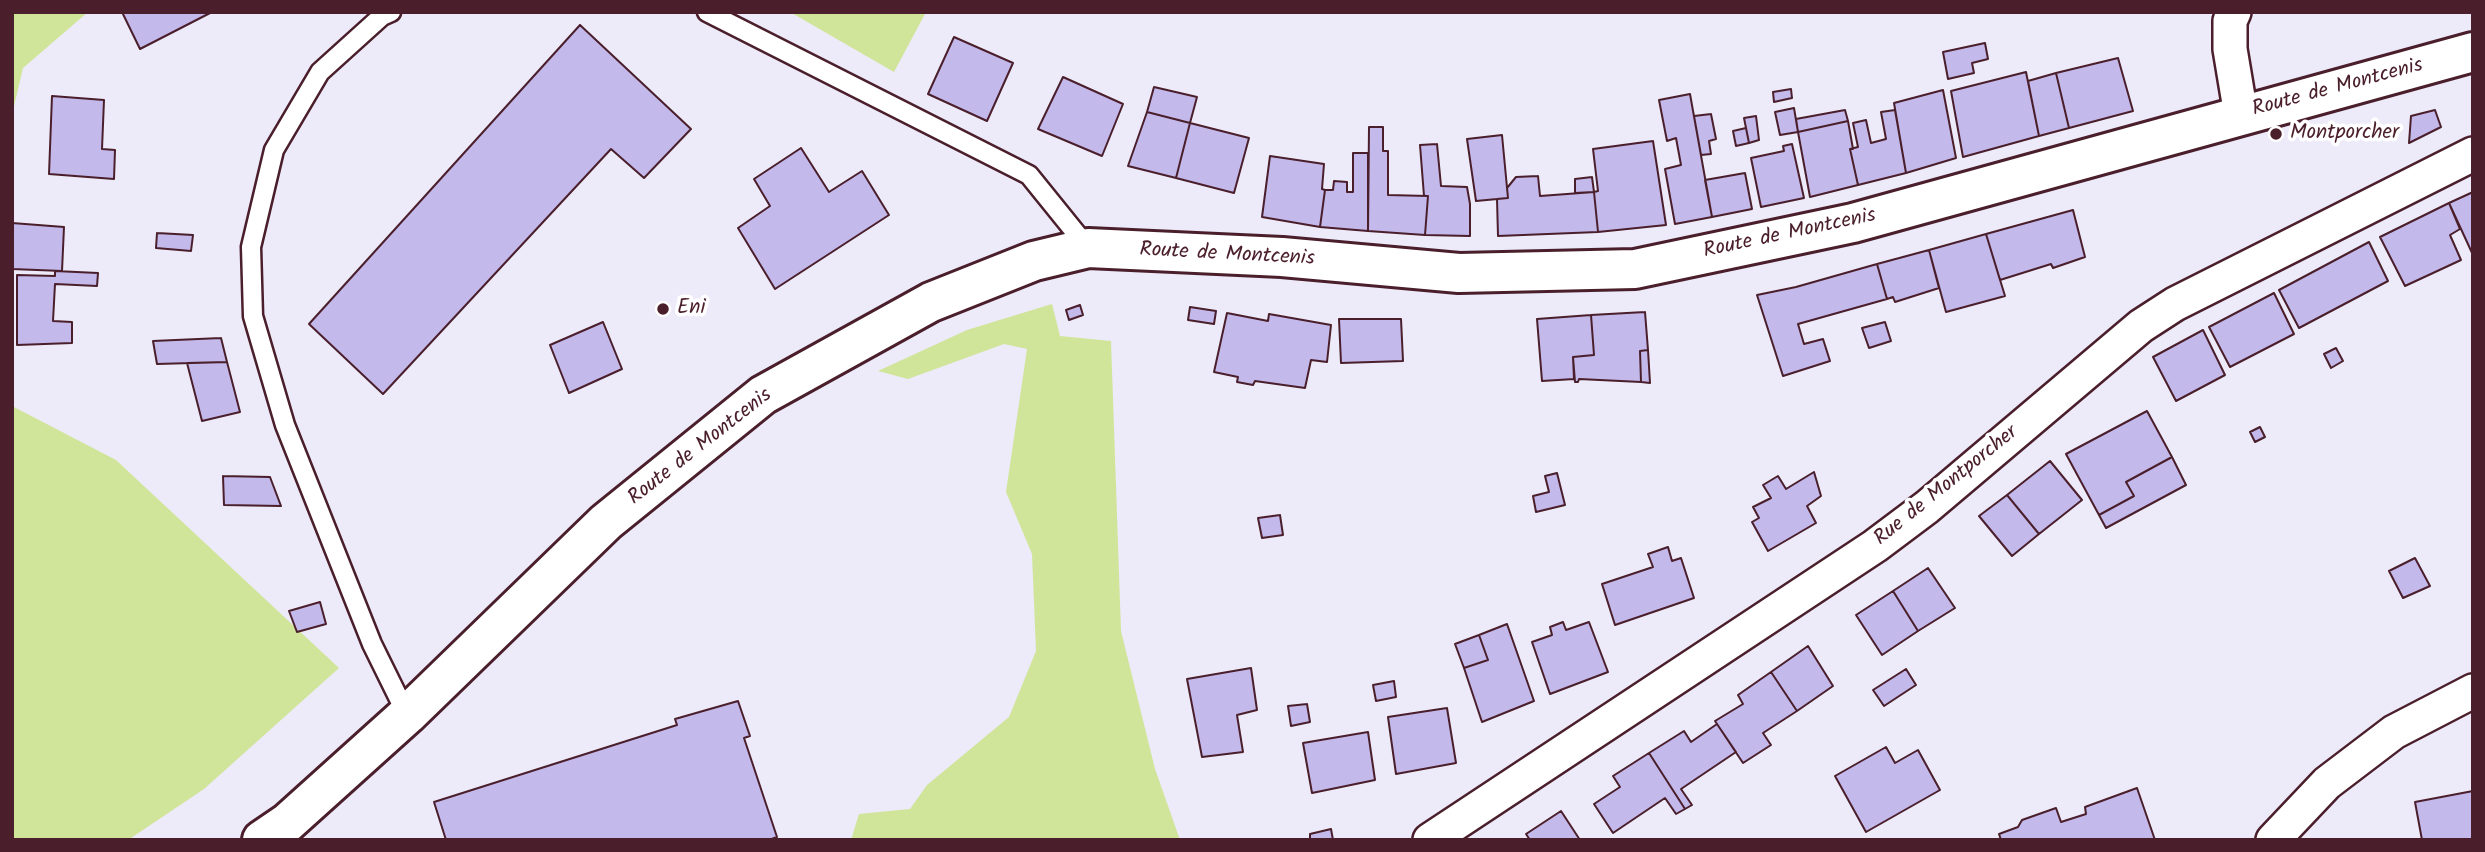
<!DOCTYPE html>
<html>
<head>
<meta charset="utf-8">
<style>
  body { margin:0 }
  #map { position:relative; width:2485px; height:852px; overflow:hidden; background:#edeaf9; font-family:Kalam,sans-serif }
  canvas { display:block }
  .frame { position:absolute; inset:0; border:14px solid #4a1f2b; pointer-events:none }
</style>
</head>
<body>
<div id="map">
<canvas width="2485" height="852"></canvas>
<div class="frame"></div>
</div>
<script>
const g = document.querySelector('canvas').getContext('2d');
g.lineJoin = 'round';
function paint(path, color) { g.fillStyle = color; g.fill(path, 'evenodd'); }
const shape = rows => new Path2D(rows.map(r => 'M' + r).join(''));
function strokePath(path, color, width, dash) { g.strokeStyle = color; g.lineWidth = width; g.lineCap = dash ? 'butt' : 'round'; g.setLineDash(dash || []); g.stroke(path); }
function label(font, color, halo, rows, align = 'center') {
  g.font = font + ' Kalam,sans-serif'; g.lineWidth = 7; g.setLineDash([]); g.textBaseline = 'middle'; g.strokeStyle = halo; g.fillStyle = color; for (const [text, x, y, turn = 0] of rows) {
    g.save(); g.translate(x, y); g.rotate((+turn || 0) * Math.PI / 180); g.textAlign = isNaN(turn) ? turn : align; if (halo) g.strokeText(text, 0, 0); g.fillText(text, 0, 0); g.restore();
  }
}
paint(shape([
  [12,12,88,12,23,68,12,115],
  [790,12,926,12,894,72],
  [1052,304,1060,336,1111,341,1121,631,1155,769,1180,840,851,840,859,814,910,809,927,785,1009,717,1036,651,1032,554,1006,492,1027,349,1004,344,908,379,878,371,967,330],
  [12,406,116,460,339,668,204,789,128,840,12,840]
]), '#d0e599');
const building = shape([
  [122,12,212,12,140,49,122,12],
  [580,25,691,129,644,178,611,149,383,394,309,324,580,25],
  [954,37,1013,63,987,121,928,94,954,37],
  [1985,43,1988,59,1972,63,1974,73,1948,79,1943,52,1985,43],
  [2118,58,2133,111,2069,128,2056,73,2118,58],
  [2026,72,2039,136,1963,157,1951,91,2026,72],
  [2056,73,2069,128,2039,136,2028,81,2056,73],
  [1063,77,1123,104,1102,156,1038,129,1063,77],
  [1154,87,1197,97,1190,123,1147,112,1154,87],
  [1791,89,1792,98,1774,102,1773,92,1791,89],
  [1943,90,1956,158,1906,173,1894,103,1943,90],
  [1690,94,1712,217,1675,224,1665,169,1681,165,1676,138,1667,141,1659,100,1690,94],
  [52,96,104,100,102,149,115,150,114,179,49,174,52,96],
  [1794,108,1798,132,1780,135,1775,112,1794,108],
  [1845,110,1848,121,1798,132,1796,119,1845,110],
  [1895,110,1906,173,1858,185,1850,149,1858,147,1853,123,1866,120,1871,143,1886,139,1881,112,1895,110],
  [2435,110,2441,127,2409,143,2411,116,2435,110],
  [1147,112,1190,123,1176,178,1128,166,1147,112],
  [1711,114,1716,139,1709,141,1711,154,1701,155,1694,116,1711,114],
  [1756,116,1759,140,1749,143,1744,118,1756,116],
  [1848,121,1853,149,1850,149,1858,185,1810,197,1798,132,1848,121],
  [1190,123,1249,138,1234,193,1176,178,1190,123],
  [1369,127,1383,127,1383,151,1388,151,1388,195,1428,196,1425,235,1368,231,1369,127],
  [1746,128,1749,143,1736,146,1733,131,1746,128],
  [1502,135,1508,198,1476,201,1467,139,1502,135],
  [1653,141,1666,225,1598,232,1594,192,1598,191,1593,149,1653,141],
  [1437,144,1441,186,1467,187,1470,204,1470,236,1425,235,1428,196,1424,196,1420,145,1437,144],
  [1792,144,1804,198,1761,207,1751,158,1784,151,1783,146,1792,144],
  [801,148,829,192,862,171,889,215,775,289,738,228,770,206,754,179,801,148],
  [1353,153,1368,153,1368,231,1320,227,1325,190,1333,190,1334,181,1347,182,1347,192,1353,192,1353,153],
  [1270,156,1324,164,1322,189,1325,190,1320,227,1262,217,1270,156],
  [1745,173,1752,209,1712,217,1705,180,1745,173],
  [1538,176,1540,196,1594,192,1598,232,1498,236,1497,199,1508,198,1507,188,1516,177,1538,176],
  [1592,177,1594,192,1575,193,1575,179,1592,177],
  [2473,192,2473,255,2449,203,2473,192],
  [2449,203,2460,229,2450,235,2461,260,2405,286,2380,237,2449,203],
  [2073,210,2085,257,2053,268,2051,264,2000,280,1986,234,2073,210],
  [12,223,64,227,62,271,12,269,12,223],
  [157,233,193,235,191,251,156,248,157,233],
  [1986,234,2005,296,1946,312,1929,250,1986,234],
  [2369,242,2388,281,2299,328,2279,290,2369,242],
  [1929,250,1939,288,1895,302,1893,297,1887,299,1877,264,1929,250],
  [1877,264,1887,299,1798,324,1804,344,1823,339,1830,361,1783,376,1757,295,1796,287,1877,264],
  [55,271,98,273,97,286,55,284,53,321,72,322,72,343,17,345,17,275,55,276,55,271],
  [2274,293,2294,334,2230,367,2209,327,2274,293],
  [1080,305,1083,315,1069,320,1066,310,1080,305],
  [1190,307,1216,311,1214,324,1188,320,1190,307],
  [1645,312,1648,350,1640,351,1641,382,1579,379,1578,382,1575,382,1573,357,1594,355,1591,315,1645,312],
  [1227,313,1268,321,1269,314,1331,325,1327,362,1311,360,1305,388,1255,381,1253,385,1237,382,1238,377,1214,372,1227,313],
  [1591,315,1594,355,1573,357,1574,379,1542,381,1537,319,1591,315],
  [1339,319,1401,319,1403,361,1341,363,1339,319],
  [603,322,622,369,569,393,550,345,603,322],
  [1885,322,1891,341,1869,348,1862,328,1885,322],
  [2203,330,2225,375,2176,401,2153,357,2203,330],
  [221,338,227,362,157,364,153,341,221,338],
  [2336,348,2343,361,2331,368,2324,354,2336,348],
  [1648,350,1650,383,1641,382,1640,351,1648,350],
  [227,362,240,412,202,421,187,363,227,362],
  [2147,411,2172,457,2126,482,2134,496,2099,515,2066,454,2147,411],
  [2260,427,2265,437,2255,442,2250,432,2260,427],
  [2172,457,2186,485,2106,528,2099,515,2134,496,2126,482,2172,457],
  [2050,461,2082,500,2039,534,2007,495,2050,461],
  [1814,472,1821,496,1807,506,1816,523,1768,551,1752,522,1759,518,1753,507,1771,498,1763,485,1778,476,1786,489,1814,472],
  [1557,473,1565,505,1536,512,1533,496,1549,492,1545,476,1557,473],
  [223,476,270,477,281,506,224,505,223,476],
  [2007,495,2039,534,2012,556,1979,516,2007,495],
  [1280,515,1283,535,1262,538,1258,518,1280,515],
  [1668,547,1672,561,1681,558,1694,598,1615,625,1602,584,1653,567,1648,554,1668,547],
  [2415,558,2430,586,2403,598,2389,571,2415,558],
  [1928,568,1955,608,1918,631,1893,591,1928,568],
  [1893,591,1918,631,1882,655,1856,615,1893,591],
  [320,602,326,624,297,632,289,611,320,602],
  [1563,622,1566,630,1589,622,1608,672,1550,694,1532,642,1552,635,1550,627,1563,622],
  [1507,624,1534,701,1482,722,1464,668,1488,660,1479,635,1507,624],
  [1479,635,1488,660,1464,668,1455,644,1479,635],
  [1808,646,1833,686,1797,711,1771,672,1808,646],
  [1251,668,1257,710,1237,715,1243,752,1202,757,1187,679,1251,668],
  [1906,669,1916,685,1884,706,1873,690,1906,669],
  [1771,672,1797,711,1763,733,1771,745,1743,763,1715,721,1743,704,1738,695,1771,672],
  [1394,681,1396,697,1376,701,1373,685,1394,681],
  [738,701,750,736,744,738,777,837,769,840,446,840,434,802,677,725,675,719,738,701],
  [1307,704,1310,722,1291,726,1288,706,1307,704],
  [1447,708,1456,763,1396,774,1388,717,1447,708],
  [1717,724,1736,752,1681,789,1692,805,1685,809,1649,753,1684,731,1691,742,1717,724],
  [1368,732,1375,780,1312,793,1303,743,1368,732],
  [1886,747,1895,763,1918,750,1940,790,1866,832,1835,776,1886,747],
  [1649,753,1685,809,1676,814,1665,798,1613,833,1594,804,1620,787,1613,776,1649,753],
  [2137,788,2155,840,2001,840,1999,834,2018,827,2022,820,2056,808,2061,822,2086,814,2085,807,2137,788],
  [2473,791,2473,840,2422,840,2415,802,2473,791],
  [1561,811,1580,840,1530,840,1526,834,1561,811],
  [1331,829,1333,840,1310,840,1310,834,1331,829]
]);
paint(building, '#c3b9eb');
strokePath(building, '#4a1f2b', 2);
const service = shape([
  [391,12,382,16,320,72,274,150,251,247,253,316,285,425,372,644,407,715],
  [707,12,1029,175,1088,248]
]);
const minor = shape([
  [2234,12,2230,21,2230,49,2241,115],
  [1430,840,1875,546,1927,507,2141,326,2175,304,2473,154],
  [2273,840,2327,783,2394,732,2473,691]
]);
const secondary = shape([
  [262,840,287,823,407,715,606,522,763,395,931,302,1034,261,1088,248,1282,257,1459,273,1635,269,1853,223,2473,52]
]);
strokePath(service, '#4a1f2b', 23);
strokePath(minor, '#4a1f2b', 38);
strokePath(secondary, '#4a1f2b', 44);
strokePath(service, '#fff', 18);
strokePath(minor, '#fff', 33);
strokePath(secondary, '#fff', 38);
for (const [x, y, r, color] of [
  [2276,134,7,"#4a1f2b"],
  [663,309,7,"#4a1f2b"]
]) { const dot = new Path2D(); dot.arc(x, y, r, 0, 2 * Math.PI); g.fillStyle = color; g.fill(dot); strokePath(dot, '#fff', 2.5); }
label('21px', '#4a1f2b', '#fff', [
  ["Route de Montcenis",2338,89,-15],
  ["Route de Montcenis",1790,235,-12],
  ["Route de Montcenis",1227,256,3],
  ["Route de Montcenis",701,448,-38],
  ["Rue de Montporcher",1947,487,-39]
]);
label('21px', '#4a1f2b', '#fff', [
  ["Montporcher",2290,134],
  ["Eni",677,309]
], 'left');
</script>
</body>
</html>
